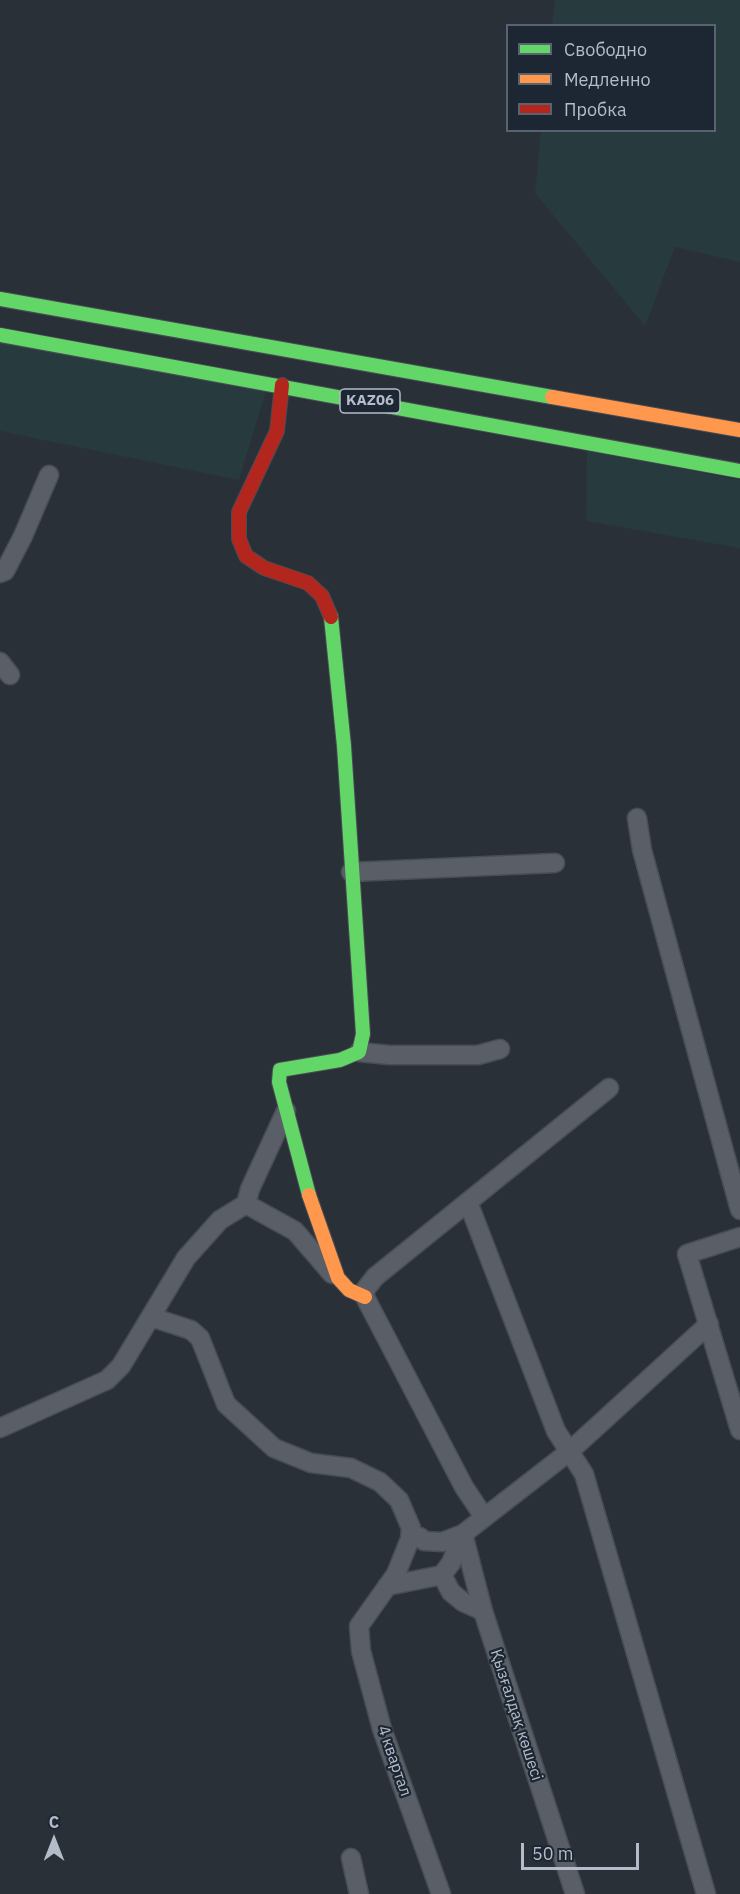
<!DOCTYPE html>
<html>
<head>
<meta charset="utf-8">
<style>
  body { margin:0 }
  #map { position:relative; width:740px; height:1894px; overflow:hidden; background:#2a3038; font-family:"IBM Plex Sans",sans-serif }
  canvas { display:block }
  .legend { position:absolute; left:506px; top:24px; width:210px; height:108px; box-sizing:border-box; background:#1d2633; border:2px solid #59626f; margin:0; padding:8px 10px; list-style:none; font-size:18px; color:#b4bcc9 }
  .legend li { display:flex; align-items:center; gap:12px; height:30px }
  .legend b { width:30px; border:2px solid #59626f }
  .north { position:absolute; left:24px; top:1810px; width:60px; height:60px; -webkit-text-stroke:4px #1d2633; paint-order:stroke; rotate:0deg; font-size:16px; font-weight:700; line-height:24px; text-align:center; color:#b4bcc9 }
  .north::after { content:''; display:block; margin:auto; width:21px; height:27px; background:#b4bcc9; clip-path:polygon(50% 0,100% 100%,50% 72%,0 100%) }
  .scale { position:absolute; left:521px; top:1843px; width:118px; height:27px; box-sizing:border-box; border:3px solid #b4bcc9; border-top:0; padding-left:8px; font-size:18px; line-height:21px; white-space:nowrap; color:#b4bcc9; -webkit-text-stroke:4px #1d2633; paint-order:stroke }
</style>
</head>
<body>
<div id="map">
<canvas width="740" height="1894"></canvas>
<ul class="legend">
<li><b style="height:8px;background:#63d668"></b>Свободно</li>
<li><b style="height:8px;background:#ff974d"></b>Медленно</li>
<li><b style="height:8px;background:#b3261e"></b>Пробка</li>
</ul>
<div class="north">С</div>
<div class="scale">50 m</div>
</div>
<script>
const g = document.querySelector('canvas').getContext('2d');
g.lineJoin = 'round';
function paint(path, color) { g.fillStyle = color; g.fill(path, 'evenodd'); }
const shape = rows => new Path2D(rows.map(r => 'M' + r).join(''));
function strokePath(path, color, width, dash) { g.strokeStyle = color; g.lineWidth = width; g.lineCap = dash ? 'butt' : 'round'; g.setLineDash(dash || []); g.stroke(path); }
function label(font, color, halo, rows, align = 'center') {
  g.font = font + ' "IBM Plex Sans",sans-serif'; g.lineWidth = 4.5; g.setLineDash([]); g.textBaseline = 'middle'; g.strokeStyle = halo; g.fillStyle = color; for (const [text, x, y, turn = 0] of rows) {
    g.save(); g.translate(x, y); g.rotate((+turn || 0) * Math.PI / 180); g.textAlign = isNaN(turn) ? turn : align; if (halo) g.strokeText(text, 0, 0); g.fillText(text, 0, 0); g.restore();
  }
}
paint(shape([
  [555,0,740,0,740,262,675,247,645,326,535,193,541,131,714,130,714,26,552,25],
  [0,341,267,388,239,480,0,431],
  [587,450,740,480,740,548,586,521]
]), '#273a3e');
const street = shape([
  [0,573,5,571,23,536,49,475],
  [0,662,10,675],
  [637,818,642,850,740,1210],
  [351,872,555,863],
  [359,1052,389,1055,478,1055,500,1049],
  [468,1202,556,1431,584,1474,706,1894],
  [246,1204,250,1189,286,1111],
  [740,1237,687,1254,740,1430],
  [151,1317,191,1330,200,1338,226,1404,274,1448,311,1463,351,1468,380,1482,399,1500,411,1528,410,1539],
  [0,1428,107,1380,121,1366,186,1258,220,1220,246,1204,295,1231,332,1274],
  [484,1517,464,1487,365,1297,365,1290,375,1277,609,1088],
  [463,1534,483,1611,575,1894],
  [442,1575,451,1592,463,1602,483,1611],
  [387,1586,442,1575,451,1563,463,1534],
  [351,1858,359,1894],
  [441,1894,382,1729,361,1651,359,1626,396,1574,410,1539,420,1537,424,1541,442,1542,463,1534,570,1451,709,1324]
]);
const fast = shape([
  [0,299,552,397],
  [0,335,740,471],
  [309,1195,279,1082,280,1070,340,1060,359,1052,363,1034,344,746,331,617]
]);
const slow = shape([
  [552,397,740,430],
  [309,1195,338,1278,349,1290,365,1297]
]);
const jam = shape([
  [282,385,277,431,239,512,239,539,246,556,264,568,308,583,322,596,331,617]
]);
strokePath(street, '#484c53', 21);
strokePath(fast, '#484c53', 16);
strokePath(slow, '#484c53', 16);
strokePath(jam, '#484c53', 16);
strokePath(street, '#5a5e66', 18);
strokePath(fast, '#63d668', 14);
strokePath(slow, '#ff974d', 14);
strokePath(jam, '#b3261e', 14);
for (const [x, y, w] of [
  [370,401,60]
]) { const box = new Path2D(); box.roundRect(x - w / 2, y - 12, w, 24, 4.5); g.fillStyle = '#1d2633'; g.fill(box); strokePath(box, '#b4bcc9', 1.5); }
label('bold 15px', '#b4bcc9', null, [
  ["KАZ06",370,401]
]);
label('16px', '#b4bcc9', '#1d2633', [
  ["Қызғалдақ көшесі",516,1715,72],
  ["4 квартал",394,1761,71]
]);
</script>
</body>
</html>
